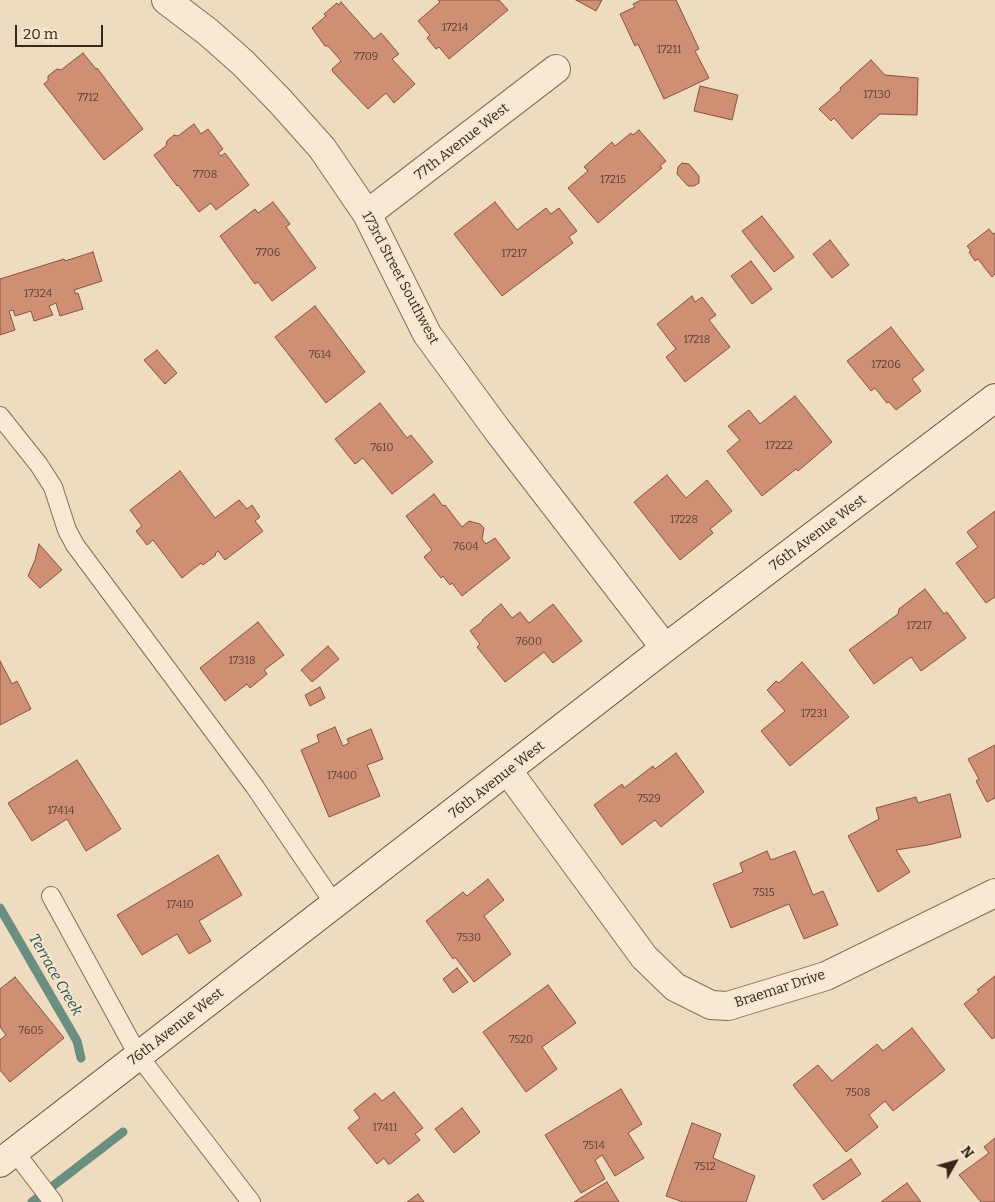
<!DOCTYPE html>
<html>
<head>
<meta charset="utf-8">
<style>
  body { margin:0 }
  #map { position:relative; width:995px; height:1202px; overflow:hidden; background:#efdbc0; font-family:Bitter,serif }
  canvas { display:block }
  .north { position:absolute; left:930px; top:1137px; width:50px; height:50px; -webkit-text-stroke:4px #f6e6cf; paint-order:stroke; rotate:52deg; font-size:14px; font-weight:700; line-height:20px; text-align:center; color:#37261c }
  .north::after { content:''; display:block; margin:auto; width:18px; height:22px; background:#37261c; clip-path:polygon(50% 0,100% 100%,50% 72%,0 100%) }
  .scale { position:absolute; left:15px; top:25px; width:88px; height:22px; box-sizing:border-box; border:2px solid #37261c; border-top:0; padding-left:6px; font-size:15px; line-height:18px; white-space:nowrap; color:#37261c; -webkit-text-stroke:4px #f6e6cf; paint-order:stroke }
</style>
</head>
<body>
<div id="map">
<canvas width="995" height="1202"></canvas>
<div class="north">N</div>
<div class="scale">20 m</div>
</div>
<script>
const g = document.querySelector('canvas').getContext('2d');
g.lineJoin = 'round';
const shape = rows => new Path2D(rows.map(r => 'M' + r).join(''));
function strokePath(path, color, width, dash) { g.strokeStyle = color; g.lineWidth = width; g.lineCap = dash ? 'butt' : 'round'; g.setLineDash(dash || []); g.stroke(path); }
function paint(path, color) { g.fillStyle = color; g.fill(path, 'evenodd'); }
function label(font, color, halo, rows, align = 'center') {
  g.font = font + ' Bitter,serif'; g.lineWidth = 4; g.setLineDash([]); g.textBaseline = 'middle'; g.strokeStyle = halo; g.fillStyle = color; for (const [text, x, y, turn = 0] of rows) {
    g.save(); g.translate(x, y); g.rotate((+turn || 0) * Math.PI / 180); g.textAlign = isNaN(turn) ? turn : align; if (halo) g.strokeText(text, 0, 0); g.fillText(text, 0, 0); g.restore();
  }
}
strokePath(shape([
  [0,908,77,1041,81,1058],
  [32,1202,123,1132]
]), '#6a8f81', 9);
const building = shape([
  [438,0,499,0,508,10,449,59,439,47,436,49,427,38,430,35,418,21,440,2,438,0],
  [576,0,602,0,596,11,576,0],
  [641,0,676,0,699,49,695,51,709,78,664,99,638,44,635,46,620,14,635,7,633,4,641,0],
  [341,2,374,39,381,33,399,54,392,59,415,84,394,103,386,93,368,109,333,72,332,69,341,61,328,46,325,46,312,28,326,16,324,14,337,3,339,5,341,2],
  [83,53,96,69,97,68,143,129,104,160,44,84,48,81,48,76,57,69,61,70,83,53],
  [871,60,885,75,918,78,917,115,880,114,852,139,834,118,831,121,819,109,841,90,840,88,871,60],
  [700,86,738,95,732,120,694,111,700,86],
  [194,124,201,134,208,129,223,149,218,153,221,156,225,153,249,185,216,210,211,203,199,212,178,185,177,186,154,155,166,146,167,141,174,135,178,136,194,124],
  [639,130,666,161,660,166,662,168,598,223,568,188,588,171,584,167,612,142,615,146,631,133,633,135,639,130],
  [682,163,689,164,699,176,699,183,694,186,688,186,677,174,678,167,682,163],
  [273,202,290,224,286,227,316,268,272,301,258,282,255,284,220,236,255,209,258,213,273,202],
  [495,202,517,230,546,208,551,214,559,208,577,231,569,237,573,243,502,296,454,234,495,202],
  [762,216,794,257,774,272,742,231,762,216],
  [989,229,993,234,995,233,995,274,992,277,978,259,975,261,969,252,971,251,967,246,989,229],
  [830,240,849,265,832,278,813,254,830,240],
  [93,252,102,281,74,290,76,294,78,293,83,309,60,316,56,303,49,306,53,315,34,321,31,311,15,316,13,310,9,311,15,330,0,335,0,279,64,259,65,261,93,252],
  [751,261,772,289,752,304,731,276,751,261],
  [692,296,695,302,702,297,716,315,709,320,730,347,685,382,666,357,676,349,657,324,692,296],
  [315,306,365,372,326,403,275,337,315,306],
  [891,327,924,370,912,379,921,391,896,410,889,402,887,403,875,388,871,391,847,361,891,327],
  [157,350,177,373,165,384,144,360,157,350],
  [795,396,832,442,798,471,796,469,762,496,727,451,740,440,728,426,749,410,760,424,795,396],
  [380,403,407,438,411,435,433,462,392,494,363,458,355,464,335,439,380,403],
  [180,471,215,518,239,500,247,509,252,505,260,517,255,521,263,531,225,560,218,551,215,554,216,555,203,565,201,563,182,578,153,540,147,545,136,531,142,526,130,510,180,471],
  [667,475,686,498,707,480,732,511,710,529,713,533,680,560,634,502,667,475],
  [434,494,443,506,445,505,462,527,469,521,480,524,484,528,482,539,486,544,495,538,510,558,462,596,452,583,450,585,443,576,441,578,424,557,432,550,406,516,434,494],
  [995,511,995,597,986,603,956,563,978,547,967,532,995,511],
  [39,544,62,570,40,588,28,576,35,560,39,544],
  [925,589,944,614,947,612,966,638,921,671,911,657,874,684,849,650,898,614,899,609,925,589],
  [501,604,512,618,520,612,529,623,553,604,582,641,553,663,544,652,505,682,477,647,480,644,470,631,483,621,482,620,501,604],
  [258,622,284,655,264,670,267,674,250,688,247,684,225,701,200,668,258,622],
  [328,646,339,659,312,682,301,670,328,646],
  [0,661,12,684,17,681,31,709,0,725,0,661],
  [802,662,849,717,790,766,761,731,785,711,767,690,776,681,779,683,802,662],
  [320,687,325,698,310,706,305,695,320,687],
  [335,727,343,746,349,743,347,739,371,729,383,759,367,765,380,796,329,817,301,750,319,742,317,735,335,727],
  [995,745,995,798,987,802,976,781,979,779,968,759,995,745],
  [676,753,704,792,661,827,655,820,622,845,594,805,622,784,624,788,653,766,655,769,676,753],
  [77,760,121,829,86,851,67,819,32,841,8,803,77,760],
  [950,794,961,837,928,845,896,850,910,872,878,892,848,836,879,819,876,808,916,797,918,803,950,794],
  [767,851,771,860,795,851,813,895,823,891,838,925,804,939,789,904,731,928,713,884,743,872,740,863,767,851],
  [218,855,242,895,199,921,211,941,189,954,177,934,142,955,117,915,218,855],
  [488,879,504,900,484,916,511,954,474,982,455,957,453,959,426,921,463,892,467,896,488,879],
  [457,968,468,982,453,993,443,979,457,968],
  [995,976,995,1037,992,1039,964,1004,979,992,977,990,995,976],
  [15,977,64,1038,10,1082,0,1070,0,1040,6,1035,0,1027,0,989,15,977],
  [548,985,576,1023,542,1047,557,1069,526,1092,483,1032,548,985],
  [912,1028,945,1070,893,1111,885,1101,869,1115,878,1127,846,1152,793,1085,818,1065,832,1081,877,1044,883,1051,912,1028],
  [621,1089,642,1124,628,1133,644,1158,615,1176,602,1155,595,1160,605,1179,581,1193,545,1135,621,1089],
  [394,1092,423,1128,415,1134,420,1140,390,1164,388,1164,384,1158,377,1164,348,1128,360,1118,354,1110,375,1093,382,1101,394,1092],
  [462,1108,480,1132,454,1153,435,1129,462,1108],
  [692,1123,721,1134,713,1158,755,1176,746,1202,683,1202,666,1196,692,1123],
  [995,1138,995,1202,981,1202,959,1175,989,1153,984,1147,995,1138],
  [851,1159,861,1174,823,1200,813,1185,851,1159],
  [607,1182,619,1202,574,1202,600,1186,607,1182],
  [907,1183,921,1202,881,1202,907,1183],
  [418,1194,424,1202,407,1202,418,1194]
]);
paint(building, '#ce8f75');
strokePath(building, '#88523d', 1);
const lane = shape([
  [0,416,39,465,53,487,67,530,75,545,255,787,335,905],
  [51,896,138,1055,251,1202],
  [15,1152,53,1202]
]);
const street = shape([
  [166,0,208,32,243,63,280,101,322,148,367,214,427,334,498,431,665,648],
  [367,214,556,69],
  [508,771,644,957,675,987,711,1005,728,1006,826,976,995,893]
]);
const secondary = shape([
  [0,1163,665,648,995,398]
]);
strokePath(lane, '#886c57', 20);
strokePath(street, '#886c57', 30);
strokePath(secondary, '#6a4d3b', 30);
strokePath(lane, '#f9e9d3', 18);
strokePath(street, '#f9e9d3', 28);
strokePath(secondary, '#f9e9d3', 28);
label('11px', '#5d4032', null, [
  ["17214",455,28],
  ["17211",669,50],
  ["7709",366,57],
  ["17130",877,95],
  ["7712",88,98],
  ["7708",205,175],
  ["17215",613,180],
  ["7706",268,253],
  ["17217",514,254],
  ["17324",38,294],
  ["17218",697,340],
  ["7614",320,355],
  ["17206",886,365],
  ["17222",779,446],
  ["7610",382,448],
  ["17228",684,520],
  ["7604",466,547],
  ["17217",919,626],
  ["7600",529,642],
  ["17318",242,661],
  ["17231",814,714],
  ["17400",342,776],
  ["7529",649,799],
  ["17414",61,811],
  ["7515",764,893],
  ["17410",180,905],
  ["7530",469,938],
  ["7605",31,1031],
  ["7520",521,1040],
  ["7508",858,1093],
  ["17411",385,1128],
  ["7514",594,1146],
  ["7512",705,1167]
]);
label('14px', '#37261c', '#f6e6cf', [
  ["77th Avenue West",462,142,-38],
  ["173rd Street Southwest",400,278,62],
  ["76th Avenue West",818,533,-37],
  ["76th Avenue West",497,780,-38],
  ["Braemar Drive",780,989,-18],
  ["76th Avenue West",176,1027,-38]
]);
label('italic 15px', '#2b574f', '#f6e6cf', [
  ["Terrace Creek",55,975,60]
]);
</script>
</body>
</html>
